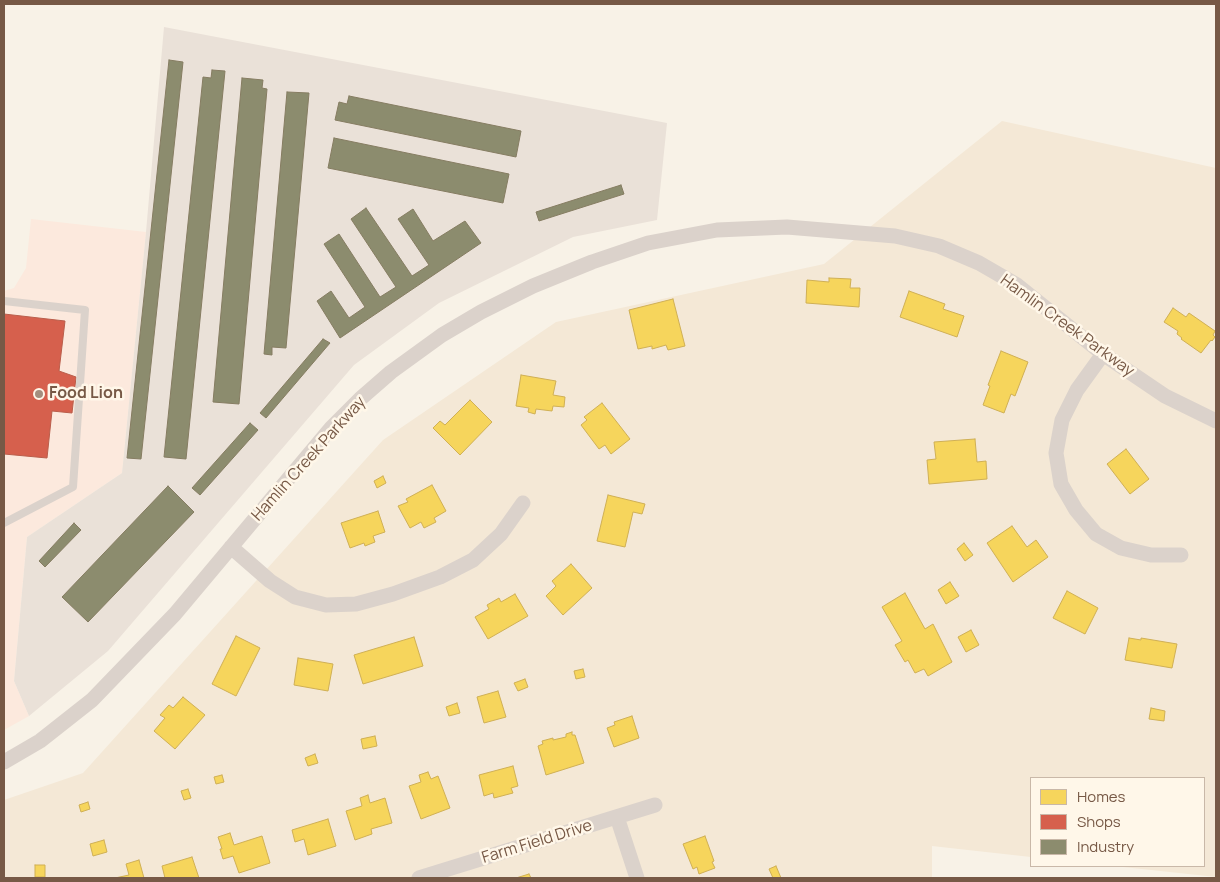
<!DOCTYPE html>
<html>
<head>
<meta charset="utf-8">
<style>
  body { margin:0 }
  #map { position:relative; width:1220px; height:882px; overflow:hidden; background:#f8f2e7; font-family:Manrope,sans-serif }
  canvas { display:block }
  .frame { position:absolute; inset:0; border:5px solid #775946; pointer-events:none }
  .legend { position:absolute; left:1030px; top:777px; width:175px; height:90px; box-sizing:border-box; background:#fff7e9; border:1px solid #c9b8a8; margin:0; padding:6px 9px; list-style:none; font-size:15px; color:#775946 }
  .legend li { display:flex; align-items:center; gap:10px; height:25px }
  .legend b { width:25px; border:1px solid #c9b8a8 }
</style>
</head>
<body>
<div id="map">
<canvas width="1220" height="882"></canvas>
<div class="frame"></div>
<ul class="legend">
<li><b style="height:14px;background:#f6d55c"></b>Homes</li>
<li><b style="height:14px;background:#d6604d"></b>Shops</li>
<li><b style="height:14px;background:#8c8c6e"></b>Industry</li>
</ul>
</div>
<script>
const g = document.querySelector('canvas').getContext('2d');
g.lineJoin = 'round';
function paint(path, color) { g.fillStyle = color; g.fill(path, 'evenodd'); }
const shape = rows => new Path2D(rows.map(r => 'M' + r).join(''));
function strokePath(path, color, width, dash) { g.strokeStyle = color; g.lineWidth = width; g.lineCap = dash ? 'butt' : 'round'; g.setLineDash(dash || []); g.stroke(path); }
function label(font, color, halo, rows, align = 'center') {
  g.font = font + ' Manrope,sans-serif'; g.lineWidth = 5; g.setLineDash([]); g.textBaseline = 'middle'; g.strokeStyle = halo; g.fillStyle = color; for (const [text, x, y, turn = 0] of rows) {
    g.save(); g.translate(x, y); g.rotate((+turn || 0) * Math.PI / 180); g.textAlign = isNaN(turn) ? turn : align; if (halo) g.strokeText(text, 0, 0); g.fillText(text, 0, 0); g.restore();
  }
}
paint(shape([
  [1002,121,1216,168,1216,877,1114,866,1204,866,1204,778,1031,778,1031,857,932,846,932,878,4,878,4,800,83,773,383,440,556,322,824,264]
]), '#f4e8d6');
paint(shape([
  [31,219,146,232,122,473,27,537,14,681,29,716,4,730,4,291,14,288,26,268]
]), '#fce9dd');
paint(shape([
  [164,27,667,123,657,220,573,237,439,303,354,365,108,651,29,716,14,681,27,537,122,473,146,232]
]), '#eae1d8');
const homes = shape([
  [829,278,851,279,850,288,860,288,859,307,806,303,807,280,829,282,829,278],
  [909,291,945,304,943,309,964,316,957,337,900,317,909,291],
  [673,299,685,346,668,350,666,345,652,349,652,346,638,349,629,310,673,299],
  [1173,308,1186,317,1189,313,1215,331,1213,335,1215,337,1212,341,1211,340,1201,353,1181,339,1182,338,1177,334,1178,331,1164,322,1173,308],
  [1001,351,1028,362,1015,396,1011,394,1004,413,983,405,990,386,988,385,1001,351],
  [521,375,556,381,553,395,565,397,564,407,553,406,552,411,536,409,535,414,528,412,529,408,516,406,521,375],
  [470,400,492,422,460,455,433,428,440,421,445,425,470,400],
  [602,403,630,439,611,454,605,445,599,449,581,425,587,420,584,417,602,403],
  [975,439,977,462,986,461,987,479,929,484,927,460,936,459,934,442,975,439],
  [1126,449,1149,479,1130,494,1107,464,1126,449],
  [383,476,386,483,377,488,374,481,383,476],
  [432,485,446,511,434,518,436,522,424,528,421,522,410,528,398,506,408,502,406,499,432,485],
  [608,495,645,504,642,514,633,512,625,547,597,541,608,495],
  [378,511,385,532,373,536,375,542,365,546,364,543,350,548,341,523,378,511],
  [1012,526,1027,547,1036,540,1048,557,1013,582,987,543,1012,526],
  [964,543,973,555,965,561,957,549,964,543],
  [571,564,592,588,563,615,546,596,556,586,552,581,571,564],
  [950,582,959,596,946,604,938,590,950,582],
  [1067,591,1098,608,1085,634,1053,618,1067,591],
  [905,593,925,629,933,624,952,662,928,676,924,669,915,673,908,660,905,662,895,645,902,641,882,607,905,593],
  [515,594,528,616,488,639,475,617,489,609,487,605,499,598,501,602,515,594],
  [971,630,979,645,966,652,958,637,971,630],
  [236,636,260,648,236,696,212,684,236,636],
  [414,637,423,666,363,684,354,655,414,637],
  [1129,638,1141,640,1141,638,1177,644,1172,668,1125,660,1129,638],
  [298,658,333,664,328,691,294,685,298,658],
  [583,669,585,677,576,679,574,671,583,669],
  [525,679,528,687,518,691,514,683,525,679],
  [498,691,506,717,484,723,477,697,498,691],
  [183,697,205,715,175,749,154,731,165,718,160,715,169,705,173,708,183,697],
  [457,703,460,713,449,716,446,707,457,703],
  [1151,708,1165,711,1164,721,1149,719,1151,708],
  [632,716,639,738,614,747,607,728,615,725,614,722,632,716],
  [572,732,572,735,575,735,584,763,546,775,538,746,543,744,542,741,553,738,553,740,566,737,566,734,572,732],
  [375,736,377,746,363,749,361,739,375,736],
  [315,754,318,763,308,766,305,758,315,754],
  [513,766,518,786,511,788,513,793,494,798,493,793,484,796,479,775,513,766],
  [428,772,431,779,438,776,450,808,421,819,409,786,421,782,419,775,428,772],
  [222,775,224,782,216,784,214,777,222,775],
  [188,789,191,798,184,800,181,791,188,789],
  [368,795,370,803,385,798,392,823,371,829,372,834,355,840,346,811,362,806,360,798,368,795],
  [88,802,90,809,81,812,79,805,88,802],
  [328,819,336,846,308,855,304,839,295,842,292,830,328,819],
  [230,833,234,845,262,836,270,863,239,873,233,856,223,859,220,849,222,849,218,837,230,833],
  [705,836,714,861,712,862,715,868,699,874,697,867,693,869,683,844,705,836],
  [104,840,107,852,93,856,90,844,104,840],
  [192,857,199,878,165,878,162,866,192,857],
  [139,860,144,878,115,878,129,875,126,864,139,860],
  [35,865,45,865,45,877,35,877,35,865],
  [776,866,781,878,773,878,769,869,776,866],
  [529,874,531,878,516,878,529,874]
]);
paint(homes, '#f6d55c');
strokePath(homes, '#d0b055', 1);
const shops = shape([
  [4,314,65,321,59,371,76,377,72,413,52,411,47,458,4,454,4,314]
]);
paint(shops, '#d6604d');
strokePath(shops, '#ba5e4b', 1);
const industry = shape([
  [169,60,183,62,141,459,127,458,169,60],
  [212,70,225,71,186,459,164,457,203,77,211,78,212,70],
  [242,78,263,80,262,88,267,89,239,404,213,402,242,78],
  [287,92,309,93,286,348,272,347,272,355,264,354,287,92],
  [349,96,521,131,516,157,335,120,339,102,347,104,349,96],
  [334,138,509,174,503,203,328,168,334,138],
  [621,185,624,194,539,221,536,212,621,185],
  [366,208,412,276,429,265,398,219,413,209,433,241,465,221,481,243,340,338,317,301,331,291,349,318,365,307,324,244,339,234,380,297,396,287,351,219,366,208],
  [323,339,330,343,266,418,260,413,323,339],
  [250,423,258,430,200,495,192,488,250,423],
  [168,486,194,512,88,622,62,597,168,486],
  [74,523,81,530,45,567,39,561,74,523]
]);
paint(industry, '#8c8c6e');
strokePath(industry, '#867d62', 1);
strokePath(shape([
  [4,301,85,310,73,487,4,523]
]), '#dbd2cb', 8);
strokePath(shape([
  [1103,354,1077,390,1062,420,1056,453,1061,484,1076,510,1096,534,1121,548,1151,555,1181,555],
  [231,547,270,581,295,597,326,605,356,604,393,594,440,577,473,560,501,534,523,503],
  [4,762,40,741,92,700,175,614,331,428,360,399,391,372,442,335,481,312,533,286,592,262,648,243,717,230,787,227,895,236,939,246,979,263,1017,285,1103,354,1165,396,1216,421],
  [617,817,637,878],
  [419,878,655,805]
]), '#dbd2cb', 15);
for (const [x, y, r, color] of [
  [39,394,5,"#a48f7e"]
]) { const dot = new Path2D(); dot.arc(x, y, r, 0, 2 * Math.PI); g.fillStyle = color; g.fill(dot); strokePath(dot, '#fff7e9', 2); }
label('16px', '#775946', '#fff7e9', [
  ["Hamlin Creek Parkway",1067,326,36],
  ["Hamlin Creek Parkway",309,459,-48],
  ["Farm Field Drive",537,842,-17]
]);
label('bold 16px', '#775946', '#fff7e9', [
  ["Food Lion",49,394]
], 'left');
</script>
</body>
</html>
